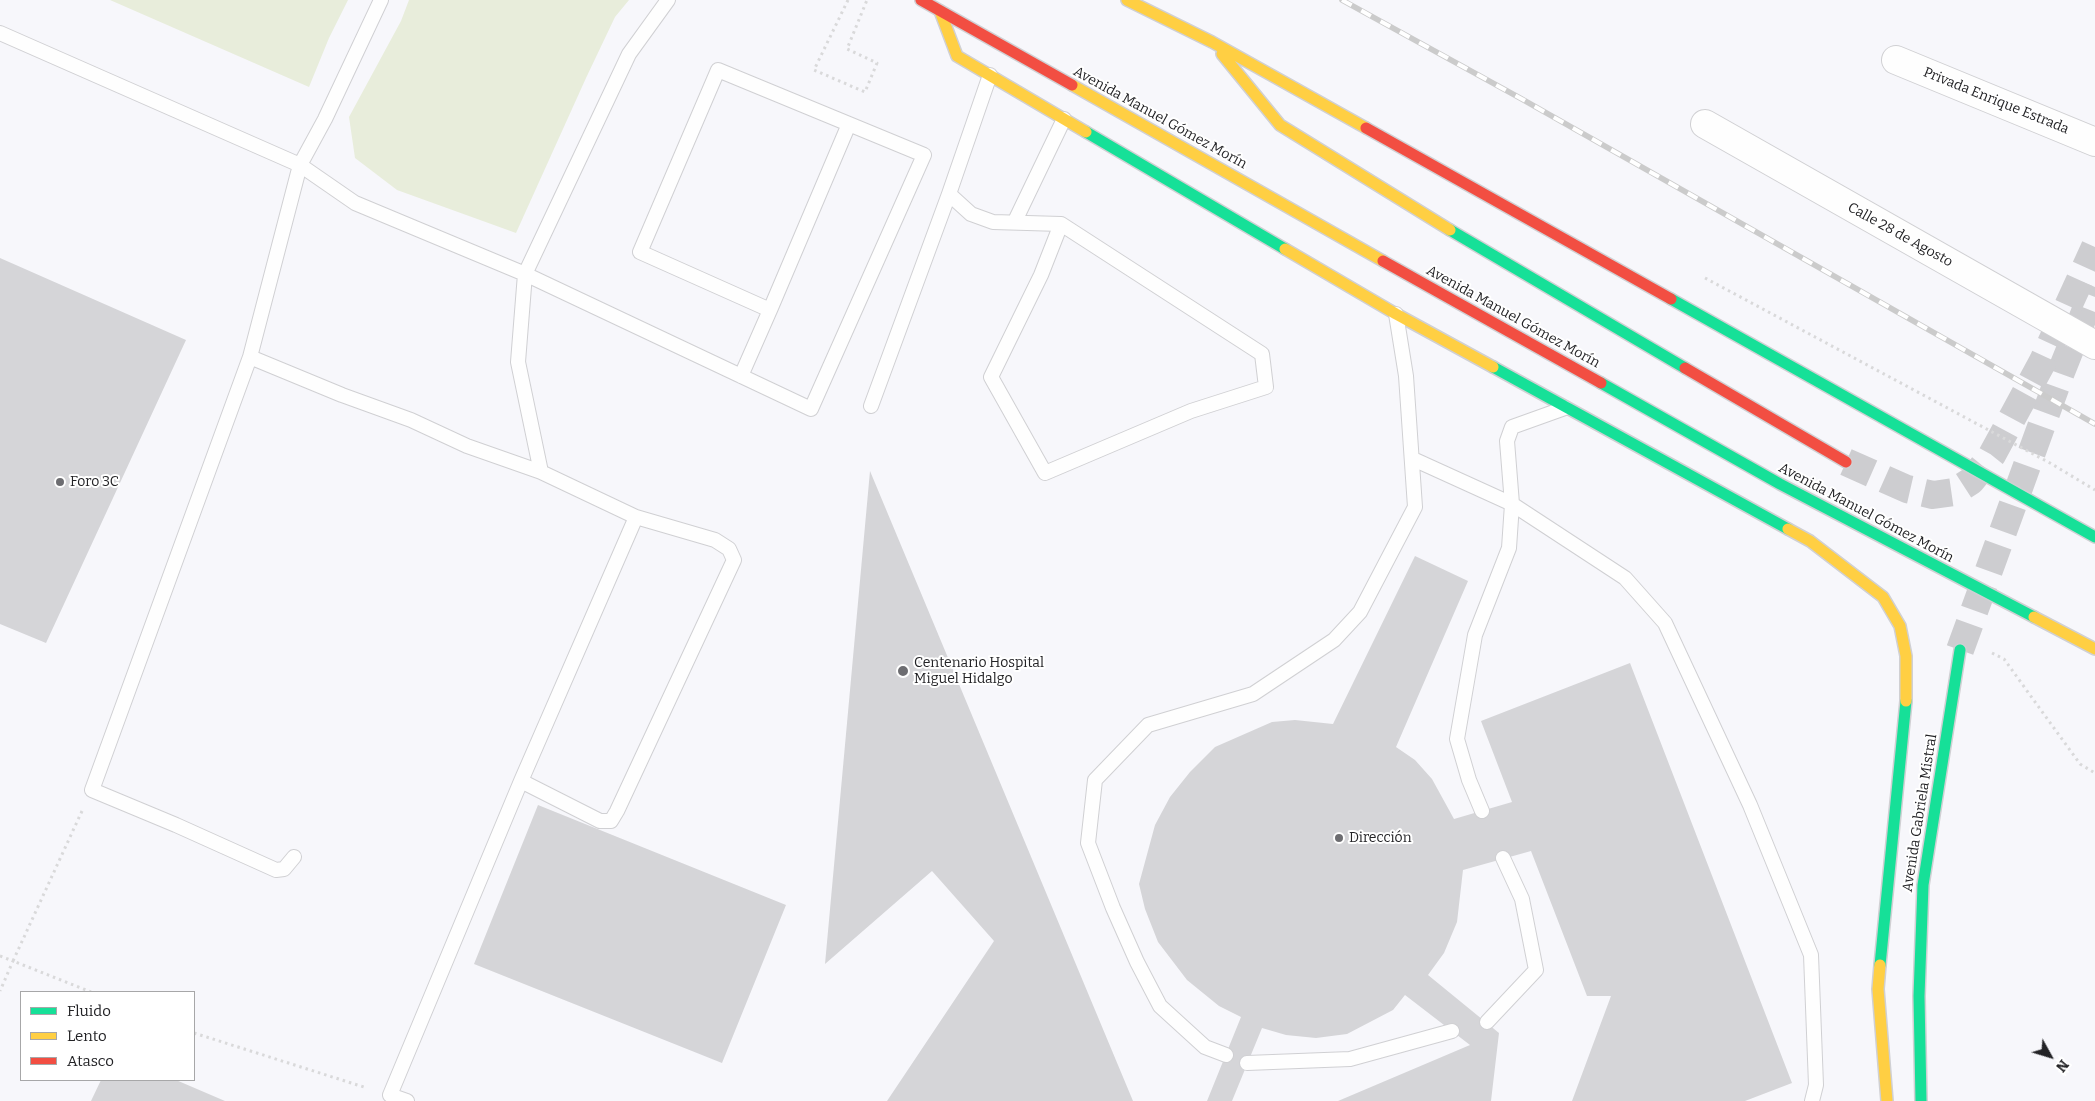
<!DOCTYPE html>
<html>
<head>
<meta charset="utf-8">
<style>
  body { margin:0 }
  #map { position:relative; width:2095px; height:1101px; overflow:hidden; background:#f7f7fb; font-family:Bitter,serif }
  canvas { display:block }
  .legend { position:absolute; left:20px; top:991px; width:175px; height:90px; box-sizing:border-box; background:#fff; border:1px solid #a7a7a8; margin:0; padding:6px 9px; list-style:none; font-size:15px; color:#232326 }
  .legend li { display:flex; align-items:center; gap:10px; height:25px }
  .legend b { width:25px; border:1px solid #a7a7a8 }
  .north { position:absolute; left:2025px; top:1031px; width:50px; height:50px; -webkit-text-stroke:4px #fff; paint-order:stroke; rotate:129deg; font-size:14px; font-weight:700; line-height:20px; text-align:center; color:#232326 }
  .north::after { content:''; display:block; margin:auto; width:18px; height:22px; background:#232326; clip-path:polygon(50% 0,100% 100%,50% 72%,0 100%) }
</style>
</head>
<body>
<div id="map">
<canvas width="2095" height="1101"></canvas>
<ul class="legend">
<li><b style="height:6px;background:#16e098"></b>Fluido</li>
<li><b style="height:6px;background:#ffcf43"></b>Lento</li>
<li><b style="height:6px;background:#f24e42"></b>Atasco</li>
</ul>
<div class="north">N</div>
</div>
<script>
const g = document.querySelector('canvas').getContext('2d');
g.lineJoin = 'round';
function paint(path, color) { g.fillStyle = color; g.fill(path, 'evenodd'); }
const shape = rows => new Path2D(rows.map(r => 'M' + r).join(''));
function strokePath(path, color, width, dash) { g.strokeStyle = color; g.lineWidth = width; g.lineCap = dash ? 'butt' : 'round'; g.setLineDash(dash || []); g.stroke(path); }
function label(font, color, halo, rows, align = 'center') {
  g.font = font + ' Bitter,serif'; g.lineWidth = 4; g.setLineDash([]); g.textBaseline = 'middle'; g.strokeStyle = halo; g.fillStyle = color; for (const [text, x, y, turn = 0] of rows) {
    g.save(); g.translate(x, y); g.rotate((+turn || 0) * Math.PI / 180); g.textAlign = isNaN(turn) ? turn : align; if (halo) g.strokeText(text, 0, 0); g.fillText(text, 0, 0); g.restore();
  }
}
paint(shape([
  [110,0,348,0,329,38,309,87],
  [409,0,629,0,615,17,586,78,516,233,397,190,355,158,349,117,401,21]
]), '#e8eddb');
paint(shape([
  [0,258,186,340,46,643,0,624],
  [870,471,1133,1101,887,1101,994,941,932,871,825,964],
  [1415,556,1468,581,1396,747,1415,760,1432,779,1454,819,1512,802,1481,721,1630,663,1792,1083,1745,1101,1572,1101,1611,996,1587,996,1531,851,1463,870,1457,922,1444,953,1428,975,1499,1033,1491,1101,1338,1101,1470,1045,1405,995,1393,1010,1347,1034,1316,1038,1286,1035,1262,1028,1232,1101,1207,1101,1241,1017,1219,1006,1187,980,1158,942,1145,909,1139,884,1155,825,1170,797,1190,772,1215,747,1272,722,1295,720,1333,724],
  [538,805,786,905,722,1063,474,964],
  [101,1080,176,1080,225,1101,91,1101]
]), '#d5d5d8');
strokePath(shape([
  [1960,650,2061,372,2095,287]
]), '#cdcdd0', 28, [28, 14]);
strokePath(shape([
  [1846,462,1907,489,1933,495,1954,492,1971,481,1992,455,2043,361,2095,247]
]), '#cdcdd0', 28, [28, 14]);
const lane = shape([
  [0,33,300,165,325,119,381,0],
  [949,194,971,214,993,222,1061,224,1262,354,1266,387,1191,411,1045,473,991,377,1041,275,1061,224],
  [1015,221,1064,119],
  [250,357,92,790,176,825,276,870,284,869,294,857],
  [741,376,770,310],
  [871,406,949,194,990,75],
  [1413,459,1512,504,1625,578,1665,623,1750,805,1811,955,1816,1085,1812,1101],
  [541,472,518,362,525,274,811,409,924,155,718,70,640,252,770,310,849,124],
  [521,781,600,821,611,821,617,811,734,560,729,549,715,540,636,517,541,472,467,446,411,420,342,395,250,357,300,165,355,203,525,274,629,54,668,0],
  [1482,811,1469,780,1457,739,1475,635,1509,548,1512,504,1507,441,1512,427,1565,408],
  [1487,1022,1536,970,1522,899,1503,858],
  [1226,1055,1205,1047,1160,1006,1137,962,1113,908,1088,843,1095,780,1148,725,1253,694,1334,640,1360,612,1415,507,1406,376,1396,314],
  [1247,1063,1350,1059,1452,1031],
  [407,1101,390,1095,521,781,636,517]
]);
const street = shape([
  [1896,60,2095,142],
  [1705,124,2095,345]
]);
const fast = shape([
  [1086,132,1285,249],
  [1450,230,1685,368],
  [1671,299,2095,537],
  [1493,367,1788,529],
  [1601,383,1780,484,2034,617],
  [1880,965,1906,701],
  [1921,1101,1919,996,1923,885,1960,650]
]);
const slow = shape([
  [1127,0,1212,42,1366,128],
  [940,11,957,56,1086,132],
  [1222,54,1280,125,1450,230],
  [1072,85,1383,261],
  [1285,249,1396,314,1493,367],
  [1788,529,1810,541,1883,597,1900,626,1906,656,1906,701],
  [2034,617,2095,649],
  [1880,965,1878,989,1887,1101]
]);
const jam = shape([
  [921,0,1072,85],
  [1366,128,1671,299],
  [1383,261,1601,383],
  [1685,368,1846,462]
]);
strokePath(lane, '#d0d0d3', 16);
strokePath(street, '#d0d0d3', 30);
strokePath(fast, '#d0d0d3', 14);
strokePath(slow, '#d0d0d3', 14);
strokePath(jam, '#d0d0d3', 14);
strokePath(shape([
  [848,0,814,70,865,92,877,63,847,49,867,0],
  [1705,278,2050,463,2095,490],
  [1992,653,2004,659,2080,764,2095,773],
  [82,811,13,961,91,992],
  [0,956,13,961,0,991],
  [194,1033,367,1088]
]), '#d9d9da', 3, [2.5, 4]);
strokePath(lane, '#fefefe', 14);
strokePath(street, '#fefefe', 28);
strokePath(fast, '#16e098', 11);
strokePath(slow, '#ffcf43', 11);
strokePath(jam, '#f24e42', 11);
const rail = shape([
  [1342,0,1520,98,2095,424]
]);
strokePath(rail, '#cbcbcb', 5.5);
strokePath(rail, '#fff', 4, [11]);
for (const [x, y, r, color] of [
  [60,482,5,"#6d6d71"],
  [903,671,6,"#6d6d71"],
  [1339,838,5,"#6d6d71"]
]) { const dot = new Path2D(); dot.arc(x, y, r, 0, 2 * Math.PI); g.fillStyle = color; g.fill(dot); strokePath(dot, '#fff', 2); }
label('14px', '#232326', '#fff', [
  ["Privada Enrique Estrada",1996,101,22],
  ["Avenida Manuel Gómez Morín",1160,118,29],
  ["Calle 28 de Agosto",1900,235,29],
  ["Avenida Manuel Gómez Morín",1513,317,29],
  ["Avenida Manuel Gómez Morín",1866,513,28],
  ["Avenida Gabriela Mistral",1920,813,-81]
]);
label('14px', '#232326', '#fff', [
  ["Foro 3C",70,482],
  ["Centenario Hospital",914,663],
  ["Miguel Hidalgo",914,679],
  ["Dirección",1349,838]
], 'left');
</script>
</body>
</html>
